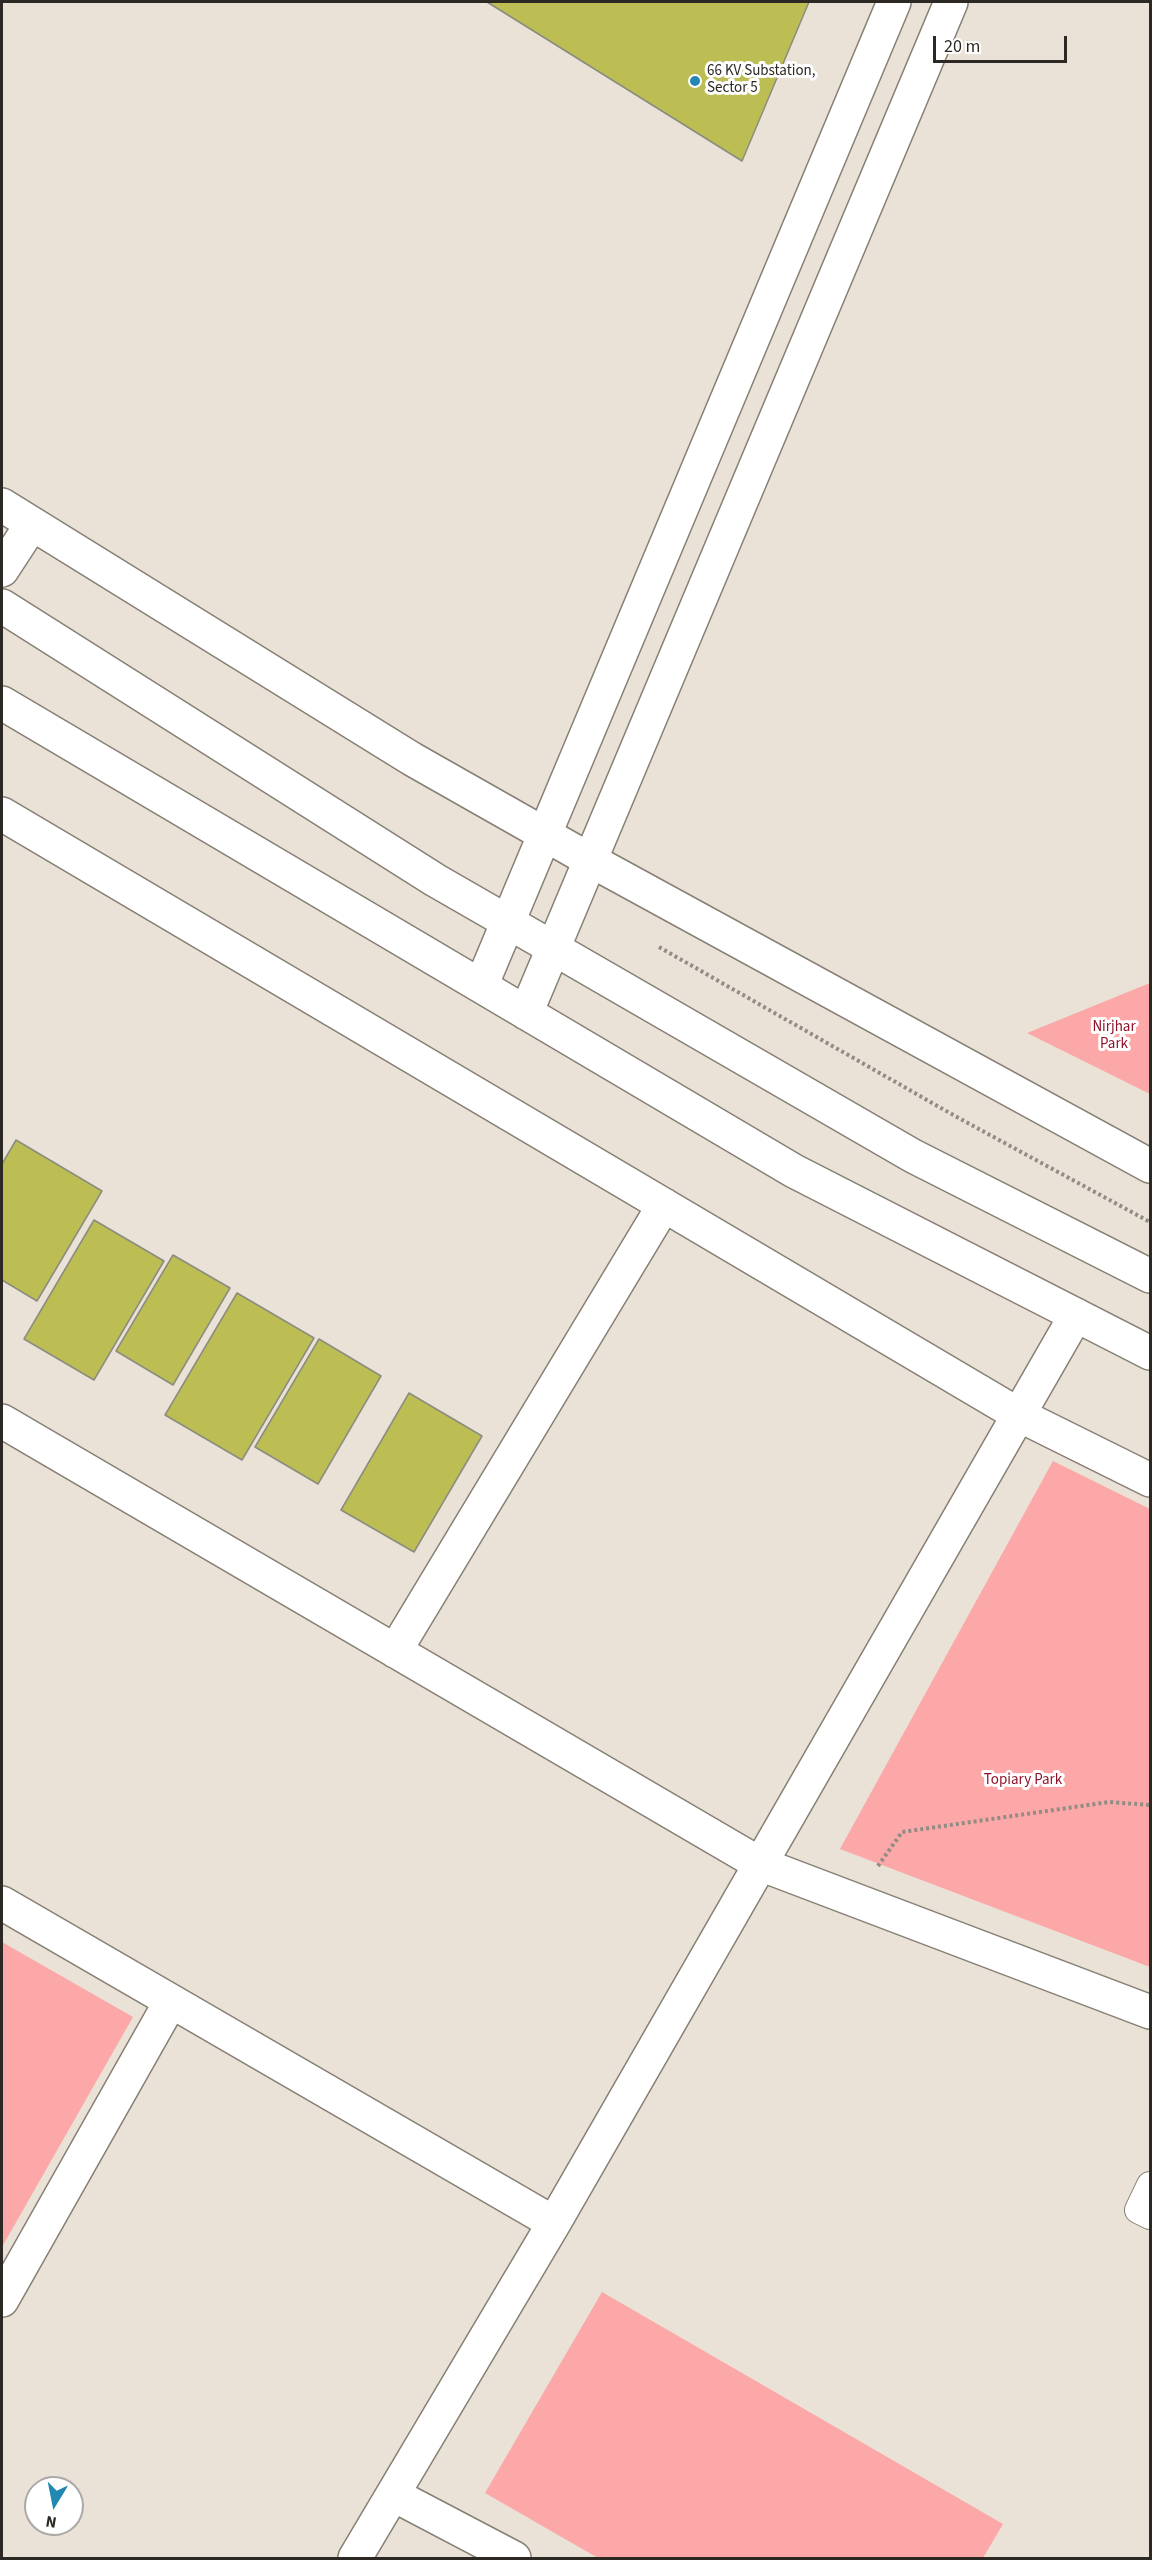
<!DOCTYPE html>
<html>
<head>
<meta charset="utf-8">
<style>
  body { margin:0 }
  #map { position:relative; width:1152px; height:2560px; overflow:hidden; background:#eae2d6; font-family:"Source Sans 3",sans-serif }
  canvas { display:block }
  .frame { position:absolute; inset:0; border:3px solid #2c2924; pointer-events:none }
  .north { position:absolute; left:24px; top:2476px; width:60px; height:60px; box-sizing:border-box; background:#fff; border:2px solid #aba9a7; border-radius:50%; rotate:190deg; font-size:16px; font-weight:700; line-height:24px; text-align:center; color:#2c2924 }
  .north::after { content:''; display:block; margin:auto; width:21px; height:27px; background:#2288b1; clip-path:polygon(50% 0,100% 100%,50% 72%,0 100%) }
  .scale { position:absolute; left:933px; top:36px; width:134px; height:27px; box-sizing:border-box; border:3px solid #2c2924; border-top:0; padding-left:8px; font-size:18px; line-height:21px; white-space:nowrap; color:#2c2924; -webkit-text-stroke:4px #fff; paint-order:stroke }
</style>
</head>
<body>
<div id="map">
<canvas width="1152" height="2560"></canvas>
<div class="frame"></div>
<div class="north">N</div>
<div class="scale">20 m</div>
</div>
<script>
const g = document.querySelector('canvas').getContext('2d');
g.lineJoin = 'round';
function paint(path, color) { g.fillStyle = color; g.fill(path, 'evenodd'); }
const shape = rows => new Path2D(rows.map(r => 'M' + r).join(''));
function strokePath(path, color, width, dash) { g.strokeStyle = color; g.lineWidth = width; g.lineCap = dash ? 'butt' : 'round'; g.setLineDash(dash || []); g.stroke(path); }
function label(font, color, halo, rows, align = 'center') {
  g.font = font + ' "Source Sans 3",sans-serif'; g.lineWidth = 6; g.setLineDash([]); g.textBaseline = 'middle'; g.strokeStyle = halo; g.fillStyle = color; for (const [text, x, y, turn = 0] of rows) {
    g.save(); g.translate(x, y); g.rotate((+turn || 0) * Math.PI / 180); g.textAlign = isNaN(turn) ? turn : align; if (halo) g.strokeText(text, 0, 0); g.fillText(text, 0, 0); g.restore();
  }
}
paint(shape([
  [1150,983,1150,1094,1027,1033],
  [1053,1461,1150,1509,1150,1967,840,1849],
  [2,1942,133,2017,2,2247],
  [602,2292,1003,2524,983,2558,598,2558,485,2493]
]), '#fca7a8');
const building = shape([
  [487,2,809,2,742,161,487,2],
  [16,1140,102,1191,37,1301,2,1280,2,1164,16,1140],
  [94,1220,164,1261,94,1380,24,1339,94,1220],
  [173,1255,230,1288,173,1385,116,1351,173,1255],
  [237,1293,314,1338,242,1460,165,1415,237,1293],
  [319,1339,381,1376,318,1484,255,1447,319,1339],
  [409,1393,482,1436,414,1552,341,1510,409,1393]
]);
paint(building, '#bcbd52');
strokePath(building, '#8b8c80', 1.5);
const service = shape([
  [1150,2185,1138,2210,1150,2216]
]);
const minor = shape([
  [2,505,412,759,590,860,1150,1166],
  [2,570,32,524],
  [2,814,1019,1415,1150,1480],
  [2,1421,760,1864,1150,2012],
  [395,1651,664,1205],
  [2,1903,554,2223],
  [2,2300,171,2001],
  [394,2495,514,2558],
  [355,2558,554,2223,1076,1315]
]);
const tertiary = shape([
  [2,606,435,880,508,922,913,1156,1150,1276],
  [2,703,794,1171,1150,1353],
  [481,986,894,2],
  [526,1013,951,2]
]);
strokePath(service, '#867f74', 28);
strokePath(minor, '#867f74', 36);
strokePath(tertiary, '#867f74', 36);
strokePath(shape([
  [659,947,955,1116,1150,1222],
  [878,1866,902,1832,1109,1802,1150,1805]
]), '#928c84', 4, [3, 3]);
strokePath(service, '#fff', 26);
strokePath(minor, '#fff', 33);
strokePath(tertiary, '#fff', 33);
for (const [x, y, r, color] of [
  [695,81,6,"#2288b1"]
]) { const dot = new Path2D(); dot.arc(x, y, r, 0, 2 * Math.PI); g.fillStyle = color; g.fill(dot); strokePath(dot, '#fff', 2); }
label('15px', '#2c2924', '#fff', [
  ["66 KV Substation,",707,72],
  ["Sector 5",707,89]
], 'left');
label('15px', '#911129', '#fff', [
  ["Nirjhar",1114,1028],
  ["Park",1114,1045],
  ["Topiary Park",1023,1781]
]);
</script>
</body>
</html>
